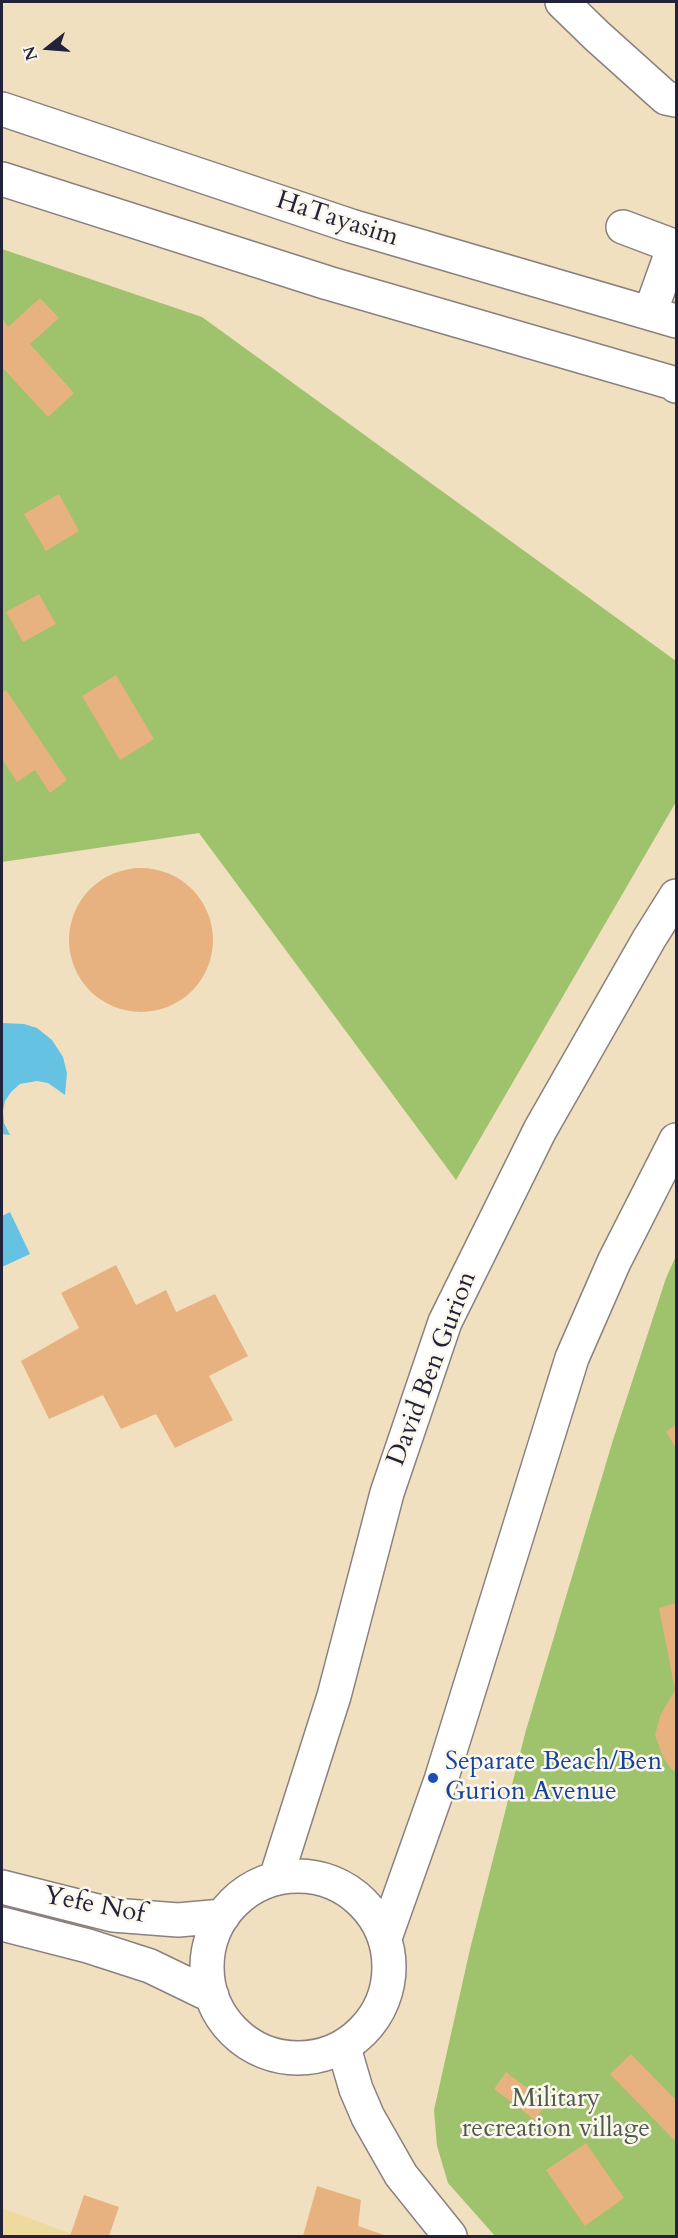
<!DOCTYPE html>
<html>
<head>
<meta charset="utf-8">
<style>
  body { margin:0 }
  #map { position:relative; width:678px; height:2238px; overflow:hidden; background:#f1e0c0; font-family:Cardo,serif }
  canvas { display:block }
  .frame { position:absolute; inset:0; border:3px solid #22223b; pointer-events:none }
  .north { position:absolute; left:18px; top:18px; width:60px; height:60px; -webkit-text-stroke:4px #fbf7ec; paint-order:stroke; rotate:253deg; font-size:16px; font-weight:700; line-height:24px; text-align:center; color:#22223b }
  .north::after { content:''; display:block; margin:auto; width:21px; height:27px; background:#22223b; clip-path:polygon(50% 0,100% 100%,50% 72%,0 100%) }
</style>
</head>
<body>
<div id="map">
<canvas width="678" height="2238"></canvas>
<div class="frame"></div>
<div class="north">N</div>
</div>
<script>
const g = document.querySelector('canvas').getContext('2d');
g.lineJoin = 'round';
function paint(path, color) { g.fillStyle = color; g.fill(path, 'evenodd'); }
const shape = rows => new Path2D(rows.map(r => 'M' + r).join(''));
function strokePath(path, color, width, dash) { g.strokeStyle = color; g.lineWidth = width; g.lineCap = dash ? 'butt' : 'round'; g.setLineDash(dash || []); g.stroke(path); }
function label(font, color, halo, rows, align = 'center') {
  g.font = font + ' Cardo,serif'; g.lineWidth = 5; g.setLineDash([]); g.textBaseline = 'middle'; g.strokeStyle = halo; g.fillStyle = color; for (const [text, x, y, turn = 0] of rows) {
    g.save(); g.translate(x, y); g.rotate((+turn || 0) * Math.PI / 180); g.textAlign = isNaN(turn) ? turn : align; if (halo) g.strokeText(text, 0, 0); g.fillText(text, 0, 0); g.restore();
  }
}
paint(shape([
  [2,249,202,317,676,661,676,802,456,1180,199,833,2,862],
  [676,1256,676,2236,495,2236,448,2183,437,2146,434,2110,470,1949,526,1730,613,1440,666,1278]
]), '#9fc26c');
paint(shape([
  [2,2208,77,2236,2,2236]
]), '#eeda9e');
paint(shape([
  [2,1023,24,1024,37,1028,52,1040,63,1057,67,1073,65,1095,48,1083,37,1081,20,1084,11,1092,5,1101,3,1111,4,1123,10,1135,2,1134],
  [10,1212,30,1254,2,1267,2,1216]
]), '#65c2e3');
paint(shape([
  [40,298,59,318,30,344,74,393,48,417,2,367,2,318,8,327],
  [59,494,79,531,46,551,24,514],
  [39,594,56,624,23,642,6,612],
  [116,675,154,739,120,760,82,696],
  [6,690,67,780,50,793,35,770,17,782,2,759,2,693],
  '69 940a72 72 0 1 1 144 0a72 72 0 1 1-144 0Z',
  [116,1265,136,1305,166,1290,176,1312,215,1294,248,1356,209,1376,233,1420,175,1448,156,1414,121,1429,103,1395,49,1419,21,1361,79,1328,61,1293],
  [676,1424,676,1448,666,1432],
  [676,1603,676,1771,672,1770,663,1757,655,1735,660,1716,675,1690,659,1608],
  [631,2054,676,2100,676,2142,610,2074],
  [506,2072,547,2103,535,2120,494,2089],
  [586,2143,624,2198,585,2226,546,2170],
  [317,2186,361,2200,358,2226,387,2236,303,2236],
  [84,2195,119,2207,109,2236,70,2236]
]), '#e7b280');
const minor = shape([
  [562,2,597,36,666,98,676,100],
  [2,109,351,226,676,321],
  [2,179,328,283,673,383,676,386],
  [623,227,676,247],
  [650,313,674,246],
  [344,2048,356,2089,368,2117,401,2175,450,2236]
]);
const major = shape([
  '207 1967a91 91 0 1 1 182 0a91 91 0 1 1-182 0Z',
  [276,1878,334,1696,387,1493,445,1322,540,1130,649,939,676,896],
  [2,1887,113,1915,178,1920,223,1916],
  [2,1924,88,1946,150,1966,212,1996],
  [385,1938,441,1780,572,1358,614,1262,676,1140]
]);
strokePath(minor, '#8a817e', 36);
strokePath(major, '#8a817e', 36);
strokePath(minor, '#fff', 33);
strokePath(major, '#fff', 33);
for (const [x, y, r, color] of [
  [433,1778,6,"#1a4fb4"]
]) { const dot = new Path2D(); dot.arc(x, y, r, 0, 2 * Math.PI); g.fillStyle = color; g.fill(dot); strokePath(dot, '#fbf7ec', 2); }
label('26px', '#22223b', '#fbf7ec', [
  ["HaTayasim",337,220,18],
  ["David Ben Gurion",433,1369,-69],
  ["Yefe Nof",94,1906,11]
]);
label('26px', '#164399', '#fbf7ec', [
  ["Separate Beach/Ben",445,1763],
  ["Gurion Avenue",445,1793]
], 'left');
label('26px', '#4e5a4c', '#fbf7ec', [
  ["Military",556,2100],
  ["recreation village",556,2130]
]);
</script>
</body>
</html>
